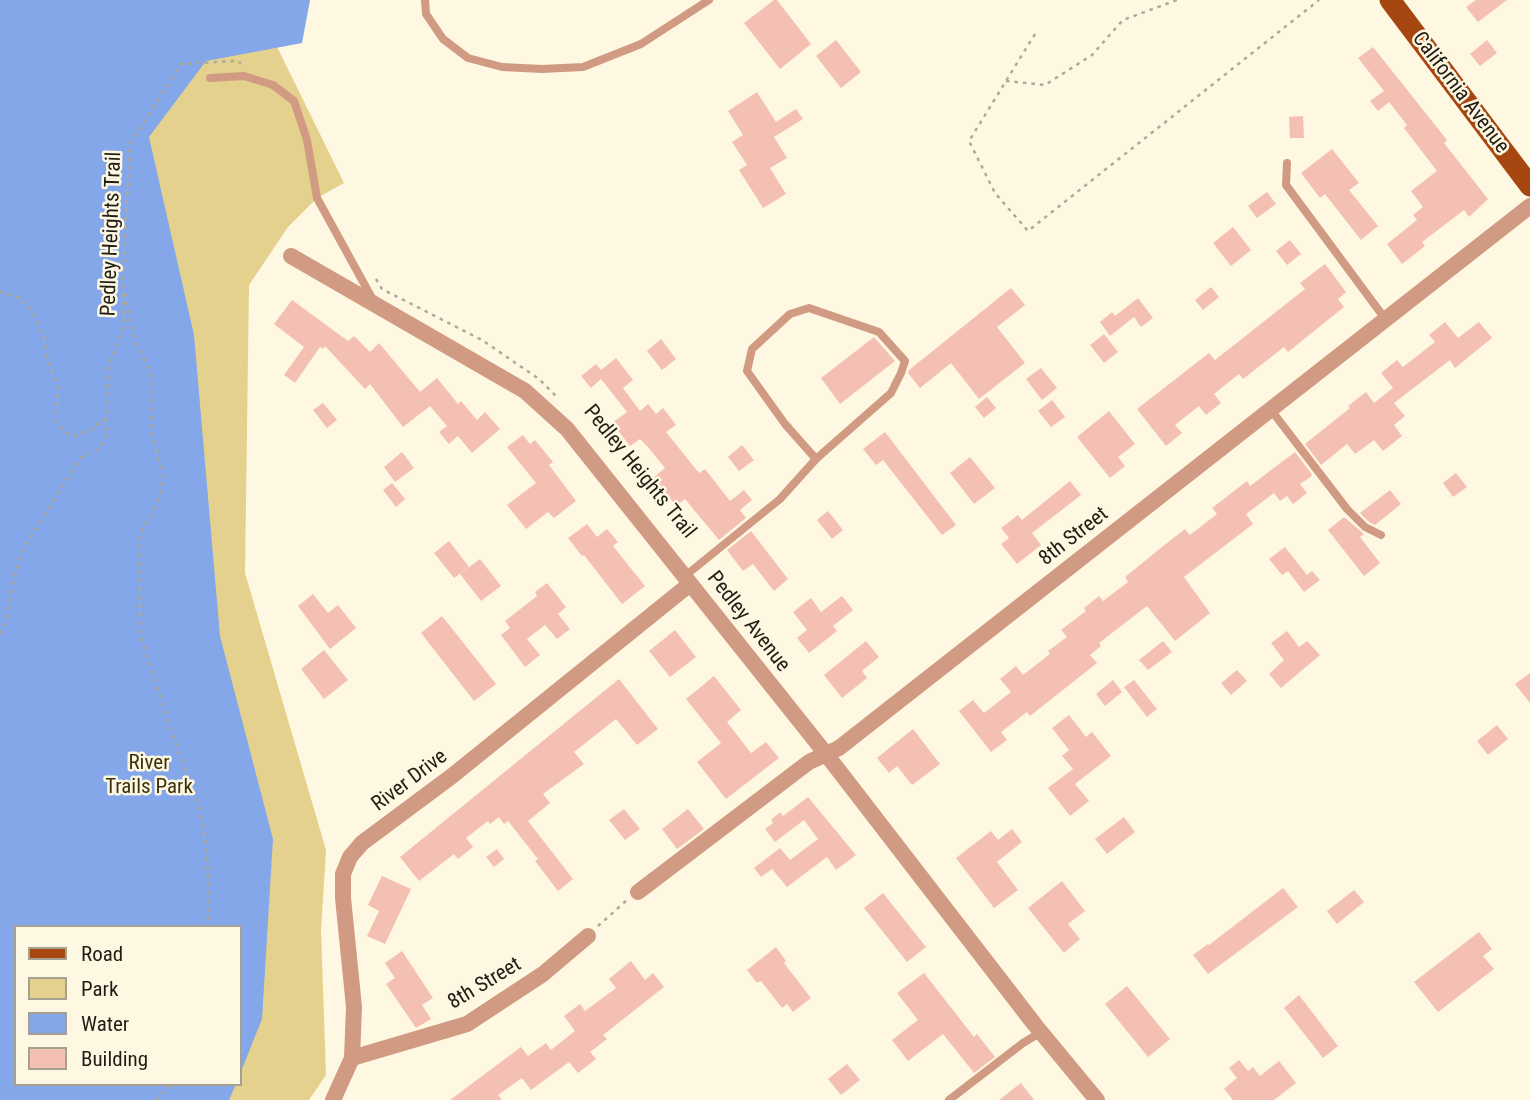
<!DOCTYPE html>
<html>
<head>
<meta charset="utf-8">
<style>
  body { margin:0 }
  #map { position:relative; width:1530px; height:1100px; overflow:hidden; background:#fef7e1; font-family:"Roboto Condensed",sans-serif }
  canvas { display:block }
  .legend { position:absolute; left:14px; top:925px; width:228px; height:161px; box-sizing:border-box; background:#fef7e1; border:2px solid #a5a08f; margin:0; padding:9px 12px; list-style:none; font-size:21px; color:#201d15 }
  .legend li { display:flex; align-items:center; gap:14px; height:35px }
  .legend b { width:35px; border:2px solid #a5a08f }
</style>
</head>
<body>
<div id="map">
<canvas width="1530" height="1100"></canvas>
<ul class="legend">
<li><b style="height:9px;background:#a64611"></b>Road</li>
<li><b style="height:19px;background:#e5d18e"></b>Park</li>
<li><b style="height:19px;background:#83a7e9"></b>Water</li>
<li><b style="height:19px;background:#f5c0b4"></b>Building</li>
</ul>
</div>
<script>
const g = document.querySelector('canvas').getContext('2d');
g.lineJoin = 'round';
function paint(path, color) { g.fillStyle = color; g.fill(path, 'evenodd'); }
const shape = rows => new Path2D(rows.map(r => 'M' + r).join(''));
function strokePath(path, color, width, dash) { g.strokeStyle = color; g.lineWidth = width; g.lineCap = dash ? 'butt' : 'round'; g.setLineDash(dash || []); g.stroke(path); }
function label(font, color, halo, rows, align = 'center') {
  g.font = font + ' "Roboto Condensed",sans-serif'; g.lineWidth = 5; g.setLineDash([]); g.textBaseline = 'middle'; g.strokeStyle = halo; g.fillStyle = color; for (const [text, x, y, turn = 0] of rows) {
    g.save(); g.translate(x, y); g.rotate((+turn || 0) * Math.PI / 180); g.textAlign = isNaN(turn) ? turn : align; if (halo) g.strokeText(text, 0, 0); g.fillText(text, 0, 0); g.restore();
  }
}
paint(shape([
  [254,0,344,183,317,198,288,227,249,285,245,573,326,850,321,930,326,1075,309,1100,0,1100,0,176],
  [16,927,240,927,240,1084,16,1084]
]), '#e5d18e');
paint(shape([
  [0,0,310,0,302,43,206,61,149,137,194,335,220,636,273,839,262,1019,240,1074,240,927,16,927,16,1084,236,1084,229,1100,0,1100]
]), '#83a7e9');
paint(shape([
  [774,0,777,0,811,44,780,69,744,23],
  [1476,0,1507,0,1478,22,1466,7],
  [836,40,861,72,841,88,816,56],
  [1487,40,1497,53,1480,66,1470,54],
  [1373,47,1447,140,1444,143,1488,199,1469,217,1464,210,1422,242,1425,246,1402,264,1387,244,1417,220,1413,215,1423,207,1411,191,1437,171,1404,128,1407,125,1389,102,1378,111,1370,101,1384,91,1358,58],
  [757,92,776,122,796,109,803,119,774,137,787,158,770,168,786,194,763,208,739,170,747,165,732,142,743,135,728,111],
  [1303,116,1304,138,1290,138,1289,117],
  [1332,149,1359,183,1349,190,1378,226,1361,240,1325,194,1320,198,1301,173],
  [1267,192,1276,204,1257,218,1248,206],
  [1233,227,1251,250,1231,266,1213,243],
  [1290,240,1301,254,1287,265,1276,251],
  [1325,264,1346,292,1338,299,1344,307,1288,352,1284,347,1243,379,1239,374,1214,394,1221,403,1206,415,1199,406,1175,425,1182,433,1166,446,1137,409,1209,353,1215,360,1305,289,1300,283],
  [1211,287,1219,297,1203,310,1195,300],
  [1011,288,1025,305,997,327,1025,363,979,399,951,363,920,388,908,373,909,370],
  [1138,298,1153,318,1141,327,1134,317,1110,336,1100,322,1112,312,1115,316],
  [292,300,348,341,354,336,370,352,379,343,420,392,437,378,458,404,461,401,477,420,485,412,500,429,472,453,458,436,449,444,439,432,447,426,430,406,403,427,370,384,365,389,325,346,323,349,320,347,295,383,284,375,304,347,274,324],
  [1445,322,1458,338,1479,322,1492,338,1455,368,1450,360,1394,403,1405,416,1394,425,1402,436,1383,451,1374,440,1355,454,1347,444,1321,465,1305,444,1350,408,1348,406,1366,392,1374,403,1393,388,1381,373,1397,360,1403,367,1435,342,1429,335],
  [1104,334,1118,352,1104,363,1090,345],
  [874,337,895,361,840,404,821,378],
  [661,339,676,359,662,370,647,351],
  [616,358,633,380,623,388,640,411,648,404,656,414,663,408,676,425,666,432,699,473,705,469,730,501,744,490,752,500,740,510,746,518,719,540,685,499,676,506,654,477,665,468,647,446,640,439,630,446,612,423,627,412,601,379,591,388,581,376,596,364,601,370],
  [1041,368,1057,388,1042,400,1026,379],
  [987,397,996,408,984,418,975,407],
  [1052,400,1065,417,1051,427,1038,411],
  [323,403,337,420,327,428,313,410],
  [1109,411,1135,444,1118,457,1125,466,1110,478,1077,437],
  [885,432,956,525,942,535,883,460,876,465,863,449],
  [523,435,530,444,535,440,553,462,549,465,576,501,554,518,548,512,526,529,507,505,536,483,507,447],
  [742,445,754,460,739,471,728,457],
  [402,452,414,468,395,482,384,467],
  [1295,452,1311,473,1312,476,1300,484,1307,493,1293,504,1287,496,1280,501,1274,493,1246,514,1253,524,1184,577,1210,613,1175,641,1147,606,1099,643,1101,646,1090,655,1097,663,1030,716,1027,712,1001,732,1007,740,991,752,959,711,973,700,984,713,1011,692,1000,679,1016,666,1023,675,1050,654,1048,651,1067,637,1061,630,1086,611,1084,608,1099,596,1103,601,1128,582,1125,577,1167,543,1185,529,1190,535,1217,514,1212,508,1247,481,1250,486],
  [970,457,995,488,974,504,950,473],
  [1456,473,1467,487,1453,497,1443,483],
  [1070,481,1081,495,1032,533,1041,545,1017,564,1001,544,1009,538,1001,528,1018,515,1022,520],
  [392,483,405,499,396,507,383,490],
  [1390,490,1401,504,1375,525,1369,522,1360,513],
  [828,511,843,530,832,539,817,520],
  [1344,517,1364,534,1360,537,1380,563,1364,576,1328,530],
  [587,524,597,537,607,529,618,542,613,546,645,586,622,604,584,555,582,556,568,538],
  [751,531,788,579,774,591,753,564,743,571,727,550],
  [449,541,469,567,454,578,434,553],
  [1285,547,1307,575,1312,571,1320,580,1304,592,1288,571,1282,575,1269,559],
  [480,559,501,586,481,601,460,574],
  [547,583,566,607,558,614,570,629,557,639,545,625,527,639,540,655,525,667,501,635,510,628,505,621,537,596,535,592],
  [313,594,328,613,338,605,356,628,330,649,298,606],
  [842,596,853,610,833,626,837,631,809,653,797,638,807,630,793,612,811,598,821,612],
  [442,616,496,684,474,701,421,633],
  [675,630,696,657,670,677,649,651],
  [1287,631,1299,647,1307,641,1320,655,1281,688,1269,674,1284,660,1271,643],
  [866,641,879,657,862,671,867,678,842,698,824,675],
  [1163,641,1172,652,1148,670,1139,660],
  [324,650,348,680,324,699,301,669],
  [1237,670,1247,681,1231,695,1221,683],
  [1530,673,1530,703,1515,684],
  [714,676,741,710,727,722,751,753,766,742,779,758,726,799,697,762,721,743,686,699],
  [619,679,658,729,637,745,616,719,574,752,584,764,543,794,550,803,528,821,573,879,558,891,535,861,538,859,508,821,504,824,499,817,490,824,488,821,466,838,473,847,458,859,454,854,419,881,400,857],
  [1113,680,1122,692,1105,706,1096,694],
  [1134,680,1157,709,1147,717,1124,687],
  [1069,715,1086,737,1092,732,1111,756,1075,784,1089,801,1070,816,1048,788,1073,769,1062,756,1069,750,1052,728],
  [1497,725,1508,739,1488,755,1477,741],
  [913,729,940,764,912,785,897,766,889,773,877,758],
  [808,797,856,855,836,870,827,857,787,887,772,869,761,877,754,868,780,848,790,860,818,839,804,820,775,842,765,829,773,823,771,820,780,812,783,816],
  [624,809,640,829,625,840,609,820],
  [688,809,704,829,677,849,662,829],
  [1124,817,1135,832,1107,854,1095,839],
  [1012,829,1022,842,997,862,1018,890,994,908,956,858,991,831,998,840],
  [497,849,504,859,494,867,486,857],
  [382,876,411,889,385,944,367,936,379,911,368,905],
  [1062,881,1085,911,1068,924,1080,939,1064,953,1028,908],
  [1283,888,1298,907,1208,974,1193,955,1208,944,1209,945],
  [1354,890,1364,902,1337,924,1327,911],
  [883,893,926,947,907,962,864,908],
  [1479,932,1492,949,1483,956,1494,969,1438,1012,1414,982],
  [776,947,786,961,784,963,811,998,793,1012,787,1004,782,1008,761,981,757,983,747,970],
  [402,951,433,998,422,1005,431,1019,416,1028,386,984,395,978,385,963],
  [631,961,645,980,653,973,664,987,603,1035,607,1039,590,1052,596,1059,578,1073,569,1062,531,1090,522,1078,498,1095,502,1100,450,1100,521,1047,528,1056,546,1043,551,1050,575,1031,564,1016,580,1004,585,1011,616,988,609,979],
  [924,973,974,1037,977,1034,995,1057,974,1073,943,1034,908,1061,892,1040,918,1020,897,993],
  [1127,986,1170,1039,1148,1057,1105,1004],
  [1299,995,1338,1046,1323,1058,1284,1008],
  [1239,1060,1248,1071,1253,1067,1260,1076,1279,1061,1296,1083,1274,1100,1233,1100,1224,1089,1237,1078,1229,1068],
  [847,1064,860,1080,841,1095,828,1079],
  [1021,1083,1034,1100,999,1100]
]), '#f5c0b4');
strokePath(shape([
  [1035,34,969,141,995,193,1028,231,1319,0],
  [1006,81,1045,85,1092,55,1123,20,1177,0],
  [376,279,382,289,482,340,539,379,556,396],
  [0,291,4,294,21,298,34,314,45,341,48,361,58,385,56,422,65,432,74,436,90,430,106,418,108,368,124,326,123,276,130,144,181,64,236,61,241,63],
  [125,293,135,342,150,371,152,436,163,472,160,497,139,537,140,635,174,739,200,809,207,852,209,913,206,927],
  [0,634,7,617,12,586,23,549,82,456,99,449,108,434,106,420],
  [598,926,627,900],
  [156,1100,173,1084]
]), '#aea998', 2.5, [3.5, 5]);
strokePath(shape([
  [425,0,426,14,443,39,468,58,502,67,542,69,583,67,641,44,709,0],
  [210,78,244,76,273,85,294,101,307,140,317,198,373,300],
  [1287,163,1286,185,1386,320],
  [1271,410,1347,509,1365,527,1381,535],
  [685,576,780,499,816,459,891,393,901,373,905,361,879,332,809,308,790,314,752,349,747,371,785,424,816,459],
  [949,1100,1023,1043,1041,1032]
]), '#d19a82', 8);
strokePath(shape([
  [291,256,525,391,567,429,826,754,1035,1025,1097,1100],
  [638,892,809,762,839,748,1530,206],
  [352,1058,467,1024,543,974,588,936],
  [333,1100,352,1058,354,1007,343,898,343,874,350,857,362,843,452,776,690,584]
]), '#d19a82', 16);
strokePath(shape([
  [1390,0,1530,186]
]), '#a64611', 21);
label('21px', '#201d15', '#fef7e1', [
  ["California Avenue",1460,93,53],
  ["Pedley Heights Trail",112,234,-88],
  ["Pedley Heights Trail",639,472,51],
  ["8th Street",1074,537,-38],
  ["Pedley Avenue",748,622,52],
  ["River Drive",410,781,-37],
  ["8th Street",485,984,-31]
]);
label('21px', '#3b310c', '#fef7e1', [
  ["River",149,764],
  ["Trails Park",149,788]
]);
</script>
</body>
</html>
